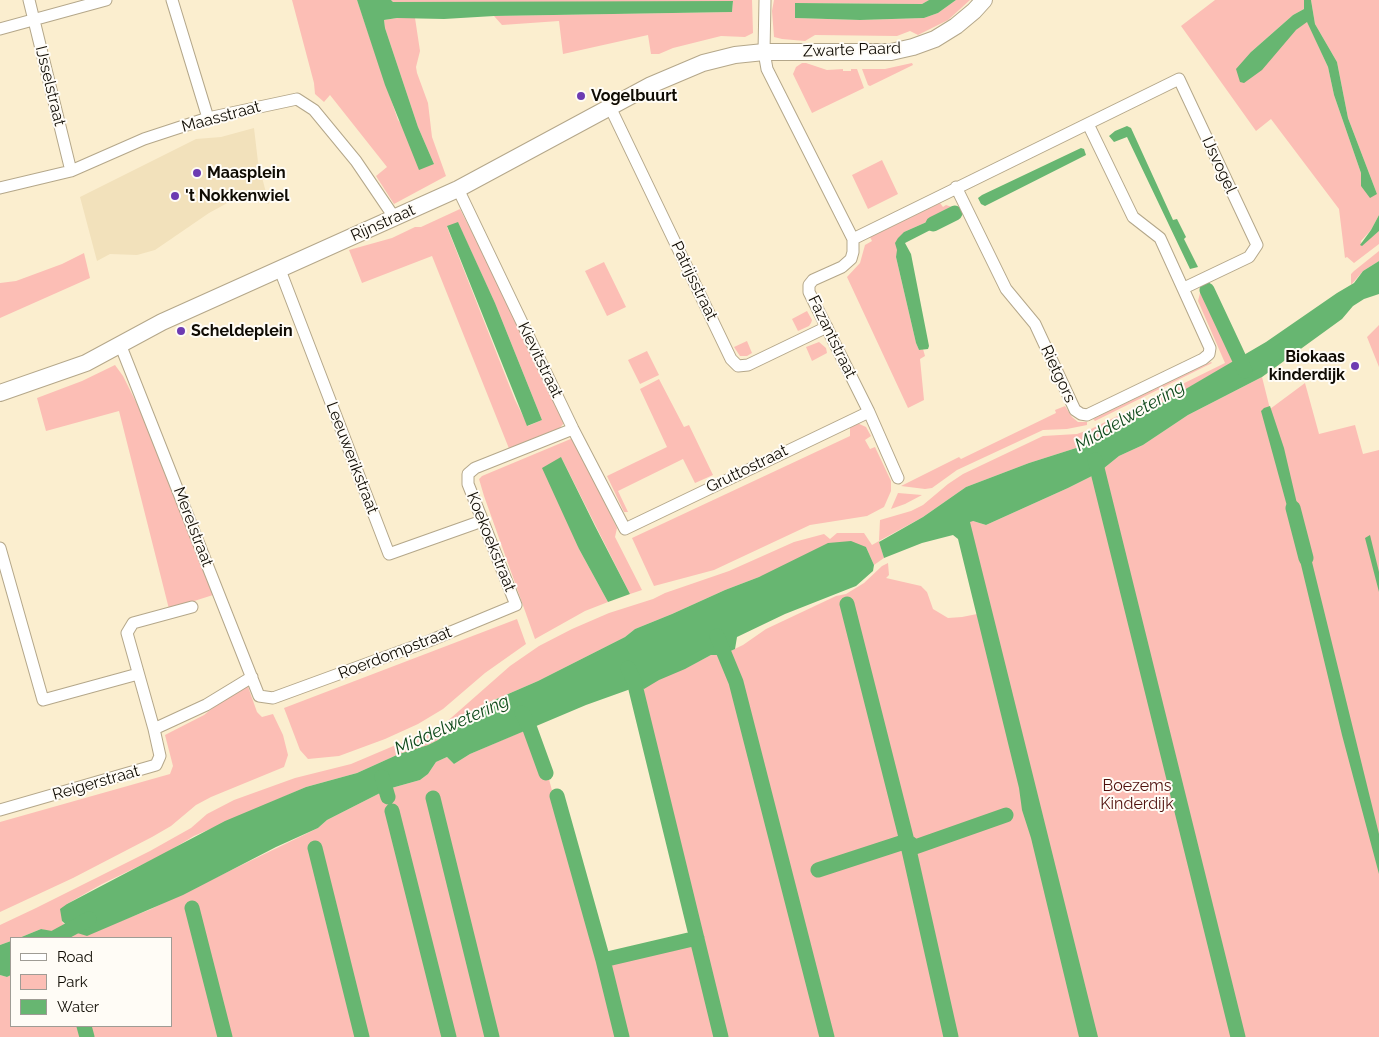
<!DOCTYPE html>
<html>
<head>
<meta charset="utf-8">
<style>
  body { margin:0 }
  #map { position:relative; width:1379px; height:1037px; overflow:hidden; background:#fbeecf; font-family:Raleway,sans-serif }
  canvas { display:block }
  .legend { position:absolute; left:10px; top:937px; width:162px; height:90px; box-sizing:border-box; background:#fffcf6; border:1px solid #9f9c95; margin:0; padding:6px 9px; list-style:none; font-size:15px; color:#0f0b03 }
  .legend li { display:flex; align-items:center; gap:10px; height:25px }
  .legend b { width:25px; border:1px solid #9f9c95 }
</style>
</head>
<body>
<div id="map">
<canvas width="1379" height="1037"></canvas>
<ul class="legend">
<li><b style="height:6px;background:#fff"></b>Road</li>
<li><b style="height:14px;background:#fcbeb5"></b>Park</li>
<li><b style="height:14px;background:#67b671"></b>Water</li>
</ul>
</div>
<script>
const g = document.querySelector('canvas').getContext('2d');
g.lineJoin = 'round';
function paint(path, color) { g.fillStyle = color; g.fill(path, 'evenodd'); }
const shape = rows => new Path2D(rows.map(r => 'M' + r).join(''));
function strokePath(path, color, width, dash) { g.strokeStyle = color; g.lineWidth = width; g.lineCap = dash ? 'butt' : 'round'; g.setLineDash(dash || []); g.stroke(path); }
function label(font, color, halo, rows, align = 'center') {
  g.font = font + ' Raleway,sans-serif'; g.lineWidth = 4; g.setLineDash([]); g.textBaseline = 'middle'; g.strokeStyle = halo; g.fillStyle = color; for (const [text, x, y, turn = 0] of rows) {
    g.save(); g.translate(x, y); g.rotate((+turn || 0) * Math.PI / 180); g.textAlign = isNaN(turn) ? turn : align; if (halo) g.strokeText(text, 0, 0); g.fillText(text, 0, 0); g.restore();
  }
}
paint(shape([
  [254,128,258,162,269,204,252,198,231,201,209,213,155,250,137,255,110,254,97,261,80,197,196,139,221,137]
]), '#f2e1bb');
paint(shape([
  [292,0,357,0,398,120,434,164,418,127,385,28,384,20,397,18,415,18,420,51,416,67,417,73,428,103,432,137,446,176,394,204,376,176,387,167,330,95,324,102,315,94,314,83],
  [391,0,752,0,753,33,745,37,721,36,673,48,659,54,651,54,648,35,563,54,559,21,502,25,494,16,732,12,733,2,393,2],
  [774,0,929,0,922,4,795,3,796,18,860,20,924,18,938,13,956,0,970,0,948,20,918,35,910,31,897,36,815,35,805,41,782,39,774,37,772,11],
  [1215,0,1304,0,1304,9,1293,15,1251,52,1296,30,1307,21,1328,67,1334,95,1361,173,1361,186,1377,194,1348,118,1337,62,1315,24,1311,0,1379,0,1379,215,1371,230,1361,241,1362,245,1379,231,1379,244,1354,263,1347,257,1345,258,1339,209,1271,119,1256,131,1181,26],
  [802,63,806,63,827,70,843,69,843,71,851,71,851,69,857,69,864,88,812,113,793,74,796,67],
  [912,63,913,65,870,86,868,85,862,69,885,69],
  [882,160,898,194,868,209,852,175],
  [940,203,943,207,946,205,955,208,957,211,949,215,947,213,904,232,896,257,916,343,919,350,923,349,925,356,920,359,924,400,908,408,847,277,860,263,865,245,872,241,870,237],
  [460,209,513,313,565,422,556,432,510,451,432,256,362,283,349,250,392,238,415,227,421,227],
  [458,223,495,303,542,420,528,426,515,400,447,227],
  [1379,251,1379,261,1363,271,1351,285,1351,274,1354,271],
  [84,253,90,278,0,318,0,283,16,281,62,264],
  [604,262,626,307,607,316,585,271],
  [1204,290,1233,362,1095,442,1029,463,966,487,923,517,879,541,884,558,874,565,866,547,759,577,725,590,672,614,635,629,625,637,538,681,485,704,466,715,438,740,428,745,399,754,357,773,306,787,194,836,164,854,102,884,67,904,62,922,74,932,105,927,149,910,318,828,327,820,388,789,420,780,428,774,436,762,447,757,454,764,470,754,535,726,555,802,565,802,603,959,700,940,639,686,688,667,711,655,722,655,743,645,766,629,836,596,846,594,864,583,882,566,888,563,889,575,886,578,921,586,927,592,933,609,948,618,962,617,977,614,969,521,973,521,986,525,1068,488,1098,473,1119,456,1143,445,1188,415,1262,377,1270,409,1305,383,1319,434,1355,425,1363,454,1379,450,1379,1037,0,1037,0,975,7,977,11,975,11,1026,171,1026,171,938,60,938,57,934,41,929,19,938,11,938,11,941,0,945,0,925,36,908,150,851,191,828,207,814,234,800,295,778,351,764,443,725,510,666,539,646,572,629,609,613,653,599,665,593,729,571,794,542,824,534,830,539,837,533,864,533,872,545,879,541,880,520,911,511,923,505,948,484,963,474,1043,436,1077,434,1091,429,1225,363,1198,301,1200,293],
  [807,311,812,320,811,323,809,326,798,331,792,319],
  [1379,325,1379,367,1367,337],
  [747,341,752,353,747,356,740,356,734,347],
  [819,342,826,348,827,353,812,361,806,347],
  [647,351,659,375,640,384,628,360],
  [1211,362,1212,363,1095,421,1093,419],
  [115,365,123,376,153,436,213,595,169,609,119,411,46,431,37,398,82,381],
  [659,379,684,427,689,425,713,475,695,483,683,459,618,491,628,512,624,512,607,476,667,447,640,389],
  [1065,406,1072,417,1078,422,1087,422,1087,425,1067,429,1043,430,957,470,932,488,925,489,901,486,959,457,961,459,1056,413,1055,410],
  [857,423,866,427,871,436,865,440,870,449,875,447,891,481,891,491,884,507,867,516,810,525,714,570,654,586,632,538,850,436,850,427],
  [573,438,617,528,615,537,642,590,630,594,561,457,579,549,608,602,585,611,535,639,484,496,479,479,482,476],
  [898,493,922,495,905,504,891,509],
  [517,619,526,644,485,673,443,709,418,724,385,739,339,756,308,759,300,750,284,708],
  [246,681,257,712,262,717,273,714,283,735,288,755,284,767,211,797,196,805,171,826,152,837,73,878,0,912,0,822,170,774,173,766,165,735,204,715]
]), '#fcbeb5');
paint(shape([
  [357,0,391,0,393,2,733,1,732,12,494,16,444,19,397,18,384,20,385,28,418,127,434,164,419,170,385,85],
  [929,0,956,0,938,13,924,18,860,20,795,18,795,3,922,4],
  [1304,0,1311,0,1315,24,1337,62,1348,118,1377,194,1370,198,1361,186,1361,173,1334,95,1328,67,1307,22,1296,30,1262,70,1244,83,1240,82,1236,69,1251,52,1293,15,1304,9],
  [1127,126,1131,128,1173,220,1177,219,1186,237,1184,239,1198,267,1190,269,1127,137,1114,142,1109,136,1115,131],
  [1081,148,1084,149,1086,155,985,206,981,204,978,198,982,195],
  [947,213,950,216,950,220,905,243,911,254,929,346,928,349,919,350,916,343,896,257,897,250,895,243,898,238,904,232],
  [1379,215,1379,231,1362,246,1360,245,1371,230],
  [458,222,495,303,542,420,527,426,447,226],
  [1379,261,1379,294,1364,299,1353,306,1342,319,1262,377,1188,415,1143,445,1119,456,1098,473,1068,488,986,525,973,521,970,522,1098,1037,1079,1037,1031,838,1022,810,1019,788,958,539,953,535,922,543,884,558,879,542,923,517,966,487,1029,463,1095,442,1266,342,1337,293,1354,283,1363,271],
  [1270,406,1284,448,1302,525,1293,528,1261,411,1264,408],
  [561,457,595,526,630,594,608,602,579,549,542,468],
  [1370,535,1379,572,1379,592,1365,538],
  [1302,539,1308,546,1313,566,1379,834,1379,874,1342,735,1296,544,1298,540],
  [851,541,866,547,874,565,873,571,856,586,785,614,737,637,735,649,722,655,711,655,685,669,659,680,644,689,639,686,586,705,470,754,454,764,447,757,436,762,428,774,420,780,388,789,327,820,318,828,276,847,183,895,87,936,74,932,62,921,60,909,67,904,225,821,306,787,357,773,399,754,428,745,438,740,466,715,485,704,538,681,625,637,635,629,672,614,725,590,759,577,828,543],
  [41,929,52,931,60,938,19,938],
  [11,941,11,975,7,977,0,975,0,945]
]), '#67b671');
strokePath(shape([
  [933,224,955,213],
  [1207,290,1245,371],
  [1095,460,1238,1037],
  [1293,508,1306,558],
  [847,604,907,841,951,1037],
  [717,636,736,682,827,1037],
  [628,668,634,681,721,1037],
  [522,713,530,729,546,773],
  [382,777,388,797],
  [557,796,603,960,622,1037],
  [433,798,492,1037],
  [392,811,449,1037],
  [315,848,362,1037],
  [818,870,907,841,915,847,1006,815],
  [192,908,225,1037],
  [54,938,89,919],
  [603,960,697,938],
  [84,1026,87,1037]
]), '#67b671', 15);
const street = shape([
  [29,0,71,171],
  [172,0,208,118],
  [765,0,764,52,767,69,853,239,853,252,851,259,842,267,813,280,809,285,809,292,869,412,898,478],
  [0,29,106,0],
  [610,107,731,359,738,366,748,365,827,327],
  [956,187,1006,289,1035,324,1075,410,1081,414,1087,415,1203,359,1209,354,1210,348,1160,238,1133,217,1088,124],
  [0,188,71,171,144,139,208,118,297,99,314,110,356,161,394,217],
  [458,189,573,429,625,529,869,412],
  [853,239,1179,79,1257,245,1249,257,1184,288],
  [280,270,389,554,482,521],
  [120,344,259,696,273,698,429,641,516,605,468,484,468,474,475,468,573,429],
  [0,548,43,700,138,674],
  [192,607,133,623,127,633,154,729,206,705,252,677],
  [0,810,156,765,160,756,154,729]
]);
const secondary = shape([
  [0,393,86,363,162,322,458,189,651,85,703,63,735,55,764,52,891,52,913,47,935,39,956,26,974,11,984,0]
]);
strokePath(street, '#b4a78a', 13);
strokePath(secondary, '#b4a78a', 18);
strokePath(street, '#fff', 11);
strokePath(secondary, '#fff', 16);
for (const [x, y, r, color] of [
  [581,96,5,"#6d3bb2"],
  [197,173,5,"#6d3bb2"],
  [175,196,5,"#6d3bb2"],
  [181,331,5,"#6d3bb2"],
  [1355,366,5,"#6d3bb2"]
]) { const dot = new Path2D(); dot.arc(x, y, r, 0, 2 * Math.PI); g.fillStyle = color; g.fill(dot); strokePath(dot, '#fffcf6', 2); }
label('16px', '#0f0b03', '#fffcf6', [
  ["Zwarte Paard",852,50,-2],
  ["IJsselstraat",50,86,76],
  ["Maasstraat",221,117,-15],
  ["IJsvogel",1219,165,65],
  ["Rijnstraat",383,223,-24],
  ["Patrijsstraat",694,281,64],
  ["Fazantstraat",832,337,64],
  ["Kievitstraat",540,360,64],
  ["Rietgors",1058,374,65],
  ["Leeuwerikstraat",352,458,69],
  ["Gruttostraat",747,469,-26],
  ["Merelstraat",193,527,69],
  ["Koekoekstraat",491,542,68],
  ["Roerdompstraat",395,653,-21],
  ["Reigerstraat",96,783,-16]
]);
label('bold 16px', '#0f0b03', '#fffcf6', [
  ["Vogelbuurt",591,96],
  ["Maasplein",207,173],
  ["'t Nokkenwiel",185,196],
  ["Scheldeplein",191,331],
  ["Biokaas",1345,357,"right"],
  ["kinderdijk",1345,375,"right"]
], 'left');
label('16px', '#4f100c', '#fffcf6', [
  ["Boezems",1137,786],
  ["Kinderdijk",1137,804]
]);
label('italic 18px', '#104a1c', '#fffcf6', [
  ["Middelwetering",1130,416,-30],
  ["Middelwetering",452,725,-24]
]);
</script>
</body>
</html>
